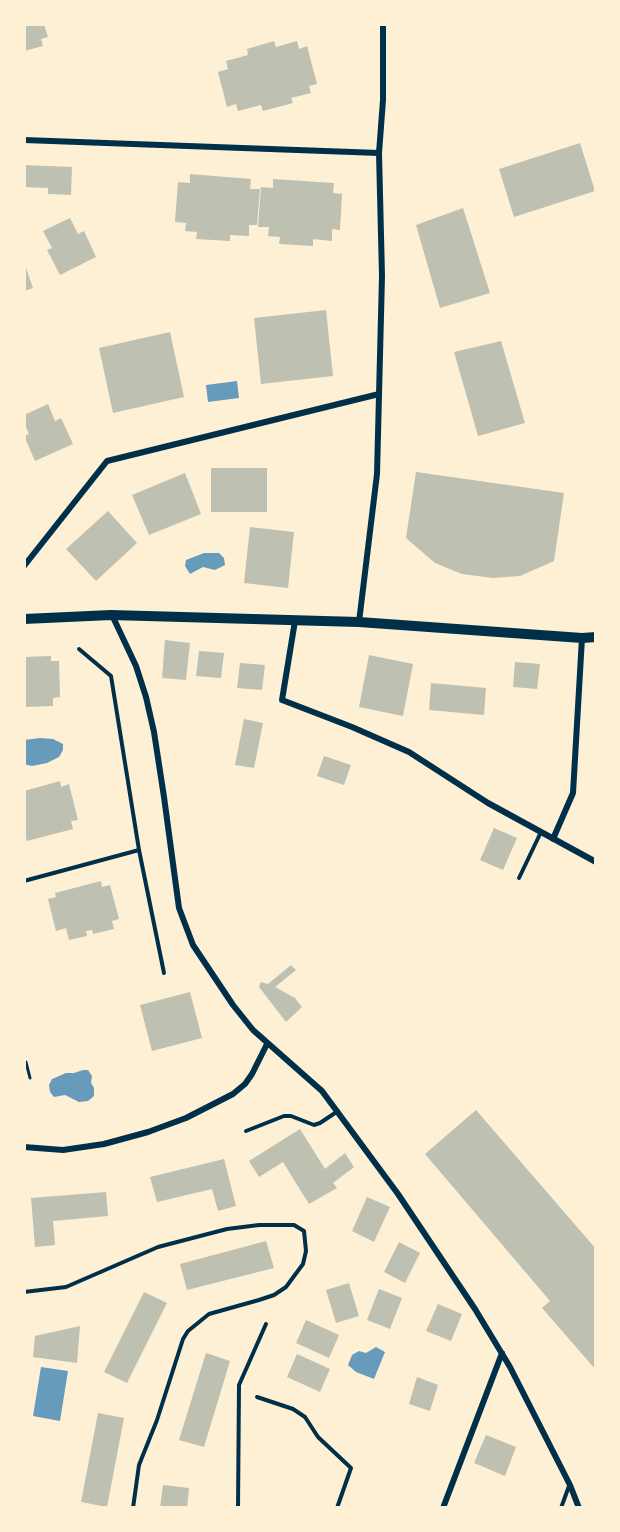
<!DOCTYPE html>
<html>
<head>
<meta charset="utf-8">
<style>
  body { margin:0 }
  #map { position:relative; width:620px; height:1532px; overflow:hidden; background:#fdf0d5; font-family:"DM Sans",sans-serif }
  canvas { display:block }
  .frame { position:absolute; inset:0; border:26px solid #fdf0d5; pointer-events:none }
</style>
</head>
<body>
<div id="map">
<canvas width="620" height="1532"></canvas>
<div class="frame"></div>
</div>
<script>
const g = document.querySelector('canvas').getContext('2d');
g.lineJoin = 'round';
function paint(path, color) { g.fillStyle = color; g.fill(path, 'evenodd'); }
const shape = rows => new Path2D(rows.map(r => 'M' + r).join(''));
function strokePath(path, color, width, dash) { g.strokeStyle = color; g.lineWidth = width; g.lineCap = dash ? 'butt' : 'round'; g.setLineDash(dash || []); g.stroke(path); }
paint(shape([
  [237,381,239,398,208,402,206,385],
  [204,553,219,553,224,558,225,565,215,570,203,567,190,574,185,566,186,560],
  [40,738,53,739,63,744,63,750,59,757,47,763,32,766,24,764,24,740],
  [83,1070,88,1070,92,1076,91,1083,94,1088,94,1096,88,1101,79,1102,65,1095,54,1097,50,1092,49,1085,52,1079,66,1073,74,1073],
  [376,1347,385,1352,374,1379,356,1372,348,1365,352,1355,359,1351,366,1353],
  [41,1367,68,1371,60,1421,33,1416]
]), '#669bbc');
paint(shape([
  [24,24,44,24,48,37,41,39,43,46,24,51],
  [274,41,276,47,297,41,299,49,307,46,317,84,309,86,311,93,291,98,293,103,263,111,261,105,238,111,236,104,227,107,218,72,228,69,226,61,248,55,247,49],
  [580,143,595,191,514,217,499,169],
  [24,165,72,167,71,195,48,194,48,188,24,187],
  [190,174,251,179,250,189,260,189,257,225,249,225,249,236,230,235,230,241,196,239,197,232,185,231,186,223,175,222,178,182,190,183],
  [273,179,334,183,333,193,342,194,340,230,332,229,332,241,313,239,313,246,279,244,280,237,268,236,269,227,258,227,261,187,273,188],
  [463,208,490,293,440,308,416,225],
  [70,218,78,234,84,231,96,257,60,275,47,250,52,248,43,231],
  [24,262,33,288,24,291],
  [326,310,333,376,261,384,254,318],
  [170,332,184,397,113,413,99,348],
  [501,341,525,423,478,436,454,352],
  [48,404,55,421,61,418,73,444,35,461,24,436,29,434,24,423,24,415],
  [211,468,267,468,267,512,211,512],
  [416,472,564,493,554,561,520,576,493,578,462,574,435,563,406,538],
  [185,473,201,514,149,535,132,495],
  [108,511,137,543,96,581,66,549],
  [250,527,294,532,288,588,244,583],
  [165,640,190,643,186,680,162,678],
  [199,651,224,653,221,678,196,676],
  [369,655,413,664,403,716,359,707],
  [51,656,51,661,59,661,60,697,53,698,53,706,24,707,24,657],
  [515,662,540,664,537,689,513,687],
  [240,663,265,665,262,690,237,688],
  [431,683,486,688,484,715,429,710],
  [244,719,263,723,254,768,235,765],
  [324,756,351,765,344,785,317,776],
  [60,781,61,787,69,784,78,820,71,821,73,829,27,841,24,833,24,791],
  [494,828,517,838,503,870,480,860],
  [101,881,102,887,110,885,119,919,112,921,114,929,93,934,92,930,86,931,87,936,69,940,66,928,56,931,48,899,56,897,55,893],
  [291,965,296,970,275,987,295,998,302,1007,286,1022,259,987,261,982,268,984],
  [190,992,202,1038,152,1051,140,1005],
  [476,1110,596,1249,596,1370,542,1308,550,1301,425,1154],
  [300,1129,325,1169,345,1153,354,1167,333,1183,337,1188,309,1204,283,1162,259,1177,249,1161],
  [224,1159,236,1206,218,1211,212,1189,157,1202,150,1177],
  [106,1192,108,1216,53,1221,55,1245,35,1247,31,1198],
  [367,1197,390,1207,374,1242,352,1231],
  [266,1241,274,1268,187,1290,180,1264],
  [399,1242,420,1253,405,1283,384,1272],
  [349,1283,359,1316,336,1323,326,1290],
  [379,1289,402,1298,390,1329,367,1320],
  [144,1292,167,1303,127,1383,104,1372],
  [438,1304,462,1314,451,1341,426,1331],
  [306,1320,339,1335,329,1358,296,1343],
  [80,1326,77,1363,33,1357,35,1336],
  [206,1353,230,1361,204,1447,179,1440],
  [297,1354,330,1369,320,1392,287,1377],
  [417,1377,438,1385,430,1411,409,1404],
  [98,1413,124,1418,107,1507,81,1502],
  [486,1435,516,1447,505,1476,474,1463],
  [163,1485,189,1488,187,1508,160,1508]
]), '#bec0b2');
strokePath(shape([
  [26,1062,30,1078]
]), '#003049', 3);
strokePath(shape([
  [79,649,111,676,139,850,164,973],
  [519,878,541,832],
  [24,881,139,850],
  [246,1131,284,1116,291,1116,314,1125,320,1123,338,1111],
  [24,1292,66,1287,158,1247,227,1229,259,1225,294,1225,304,1231,306,1251,303,1264,286,1287,274,1295,259,1300,209,1314,188,1331,183,1339,157,1420,139,1465,133,1508],
  [257,1397,293,1409,305,1417,318,1437,351,1468,337,1508],
  [238,1508,239,1385,266,1324],
  [561,1508,569,1486]
]), '#003049', 4);
strokePath(shape([
  [24,140,379,153],
  [24,566,107,461,379,394],
  [112,615,136,666,146,697,154,732,164,797,179,908,193,945,233,1005,253,1030,322,1091,398,1194,475,1309,510,1367,570,1485,579,1508],
  [295,621,282,700,352,727,409,752,488,803,596,862],
  [359,622,377,474,382,276,379,153,383,100,383,24],
  [553,839,573,793,582,638],
  [24,1147,63,1150,104,1144,148,1132,186,1118,233,1094,245,1084,252,1074,267,1044],
  [443,1508,502,1353]
]), '#003049', 6);
strokePath(shape([
  [24,619,111,615,359,622,582,638,596,637]
]), '#003049', 10);
</script>
</body>
</html>
